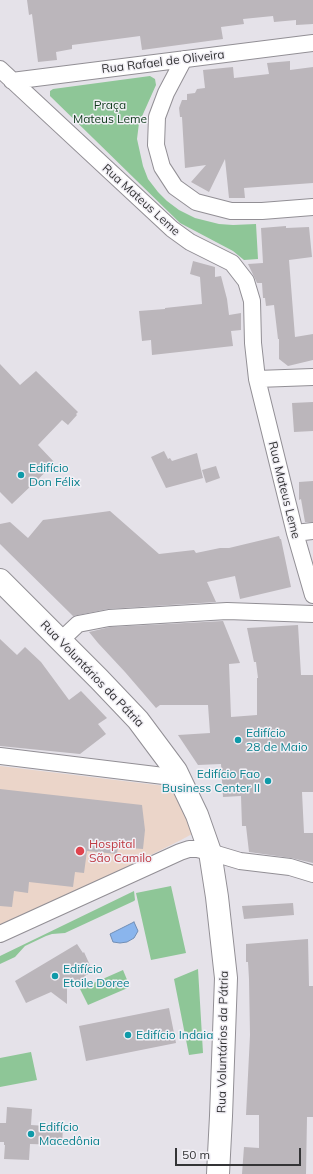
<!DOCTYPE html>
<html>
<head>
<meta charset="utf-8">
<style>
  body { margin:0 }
  #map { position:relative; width:313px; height:1174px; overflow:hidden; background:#e5e2e9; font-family:Mulish,sans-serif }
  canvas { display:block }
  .scale { position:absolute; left:175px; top:1148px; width:126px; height:18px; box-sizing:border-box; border:2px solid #343436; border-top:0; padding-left:5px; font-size:12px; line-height:14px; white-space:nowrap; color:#343436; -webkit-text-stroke:3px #f2f0f6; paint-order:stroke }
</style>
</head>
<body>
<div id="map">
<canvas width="313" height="1174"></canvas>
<div class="scale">50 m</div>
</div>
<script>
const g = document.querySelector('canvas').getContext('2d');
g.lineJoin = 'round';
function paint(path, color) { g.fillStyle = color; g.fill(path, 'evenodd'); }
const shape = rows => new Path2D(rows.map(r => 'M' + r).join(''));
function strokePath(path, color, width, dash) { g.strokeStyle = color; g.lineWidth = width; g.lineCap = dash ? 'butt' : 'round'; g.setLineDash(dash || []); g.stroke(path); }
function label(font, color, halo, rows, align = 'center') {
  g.font = font + ' Mulish,sans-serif'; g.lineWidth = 3; g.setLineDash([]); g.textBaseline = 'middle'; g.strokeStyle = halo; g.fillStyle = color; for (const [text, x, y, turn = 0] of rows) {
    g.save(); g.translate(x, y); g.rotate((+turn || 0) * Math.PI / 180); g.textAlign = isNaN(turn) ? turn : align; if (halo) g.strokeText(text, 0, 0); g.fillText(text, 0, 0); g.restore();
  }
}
paint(shape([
  [0,766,165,786,177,793,192,834,181,840,40,910,0,925]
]), '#ebd5c9');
paint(shape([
  [150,76,155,79,156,85,139,123,137,139,143,166,148,179,158,192,167,201,179,210,195,218,219,224,233,225,256,224,258,259,244,260,233,251,180,223,50,96,50,91,53,89],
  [171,886,186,953,151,960,136,893],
  [134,891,135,900,134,901,65,933,52,934,46,936,25,946,15,957,0,964,0,956],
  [198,969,203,1053,189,1055,174,979],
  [123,970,130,987,88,1005,80,989],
  [31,1052,37,1080,0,1087,0,1058]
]), '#8ec697');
const water = shape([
  [134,922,138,931,134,938,127,942,120,943,113,942,110,934,134,922]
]);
paint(water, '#8ab5ed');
strokePath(water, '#708eb6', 1);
paint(shape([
  [27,0,313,0,313,24,296,25,296,20,274,22,273,16,243,19,244,24,221,27,223,39,142,50,140,36,72,45,72,49,56,52,57,60,38,62,32,14,29,15],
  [290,61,290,70,313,67,313,183,244,188,245,198,229,198,225,159,209,192,191,182,206,165,185,168,182,117,180,117,179,108,182,100,187,100,187,94,195,93,197,89,205,88,203,70,233,67,234,78,269,74,267,63],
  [286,226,286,228,309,227,312,257,289,260,295,337,313,334,313,360,288,366,279,359,279,339,278,339,274,305,266,306,265,298,263,298,262,283,257,283,248,264,263,263,261,228],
  [193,261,215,267,215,277,221,276,227,299,229,315,241,313,241,330,231,331,233,346,152,355,151,340,142,341,139,311,165,309,165,308,202,304,200,277,190,274],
  [0,364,20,385,36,371,78,412,76,414,77,415,68,425,62,420,38,445,55,463,12,504,0,492],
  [313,402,313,431,294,432,292,403],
  [164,451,168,459,170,458,172,461,197,453,203,478,166,488,151,457],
  [216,466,220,478,206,483,202,470],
  [313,481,313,522,305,522,301,499,299,500,299,482],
  [110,511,159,554,194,550,196,553,220,548,229,548,279,536,280,539,281,539,291,587,240,599,235,576,207,582,216,602,108,609,73,616,0,544,0,524,10,522,28,538,43,520],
  [223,621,240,663,229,664,231,717,257,715,257,678,258,678,256,662,254,662,247,628,298,625,301,675,313,675,313,792,302,792,304,833,313,833,313,863,291,858,249,852,246,826,242,826,241,796,223,797,221,764,198,765,178,735,210,733,208,705,160,705,156,708,125,672,98,643,89,632,110,627],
  [0,639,17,655,25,647,41,662,69,700,81,691,107,718,98,724,106,734,80,754,0,746],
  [0,789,142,805,145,830,143,849,118,847,117,854,87,851,84,873,75,872,73,887,29,882,28,893,14,891,12,907,0,906],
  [293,903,294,915,244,919,242,906],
  [308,939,309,986,313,986,313,1117,307,1117,306,1174,242,1174,244,1147,259,1148,259,1115,246,1115,250,1035,249,979,248,962,246,962,246,944],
  [77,944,83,953,84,952,93,972,86,975,83,979,67,986,67,1004,51,992,26,1003,15,981],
  [169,1008,176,1043,86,1061,79,1026],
  [7,1107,32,1109,31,1125,63,1127,62,1145,30,1144,29,1160,4,1159,5,1145,4,1145,4,1142,0,1142,0,1123,6,1123]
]), '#bbb6bb');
const minor = shape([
  [184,59,166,93,157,117,156,145,162,167,175,187,196,202,231,211,262,211,313,207],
  [0,69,172,229,190,242,232,263,246,281,252,301,253,343,257,379,295,533,313,595],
  [12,81,313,43],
  [257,379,313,377],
  [295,533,313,531],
  [60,641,78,624,109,618,227,611,313,614],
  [0,756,180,778],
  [0,934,180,852,189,849,197,849,210,852,240,861,290,867,313,874]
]);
const primary = shape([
  [0,580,99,679,138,720,176,771,197,815,210,852,217,897,226,978,221,1116,218,1174]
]);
strokePath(minor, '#928f95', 18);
strokePath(primary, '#928f95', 24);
strokePath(minor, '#fff', 16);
strokePath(primary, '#fff', 22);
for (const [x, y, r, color] of [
  [21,475,4,"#0f9aa8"],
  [238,740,4,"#0f9aa8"],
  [268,781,4,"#0f9aa8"],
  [80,851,5,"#e0444e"],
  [55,976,4,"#0f9aa8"],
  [128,1035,4,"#0f9aa8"],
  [31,1134,4,"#0f9aa8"]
]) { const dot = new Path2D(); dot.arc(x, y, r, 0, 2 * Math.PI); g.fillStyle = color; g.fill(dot); strokePath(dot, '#f2f0f6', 1.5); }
label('12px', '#343436', '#f2f0f6', [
  ["Rua Rafael de Oliveira",163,62,-7],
  ["Rua Mateus Leme",141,200,42],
  ["Rua Mateus Leme",284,490,76],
  ["Rua Voluntários da Pátria",92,674,46],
  ["Rua Voluntários da Pátria",223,1042,-89]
]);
label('12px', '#0f3b1b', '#f2f0f6', [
  ["Praça",110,105],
  ["Mateus Leme",110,119]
]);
label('12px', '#0d838f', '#f2f0f6', [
  ["Edifício",29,468],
  ["Don Félix",29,482],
  ["Edifício",246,733],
  ["28 de Maio",246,747],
  ["Edifício Fao",260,774,"right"],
  ["Business Center II",260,788,"right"],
  ["Edifício",63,969],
  ["Etoile Doree",63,983],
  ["Edifício Indaia",136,1035],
  ["Edifício",39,1127],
  ["Macedônia",39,1141]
], 'left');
label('12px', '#be3a42', '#f2f0f6', [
  ["Hospital",89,844],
  ["São Camilo",89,858]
], 'left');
</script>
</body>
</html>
